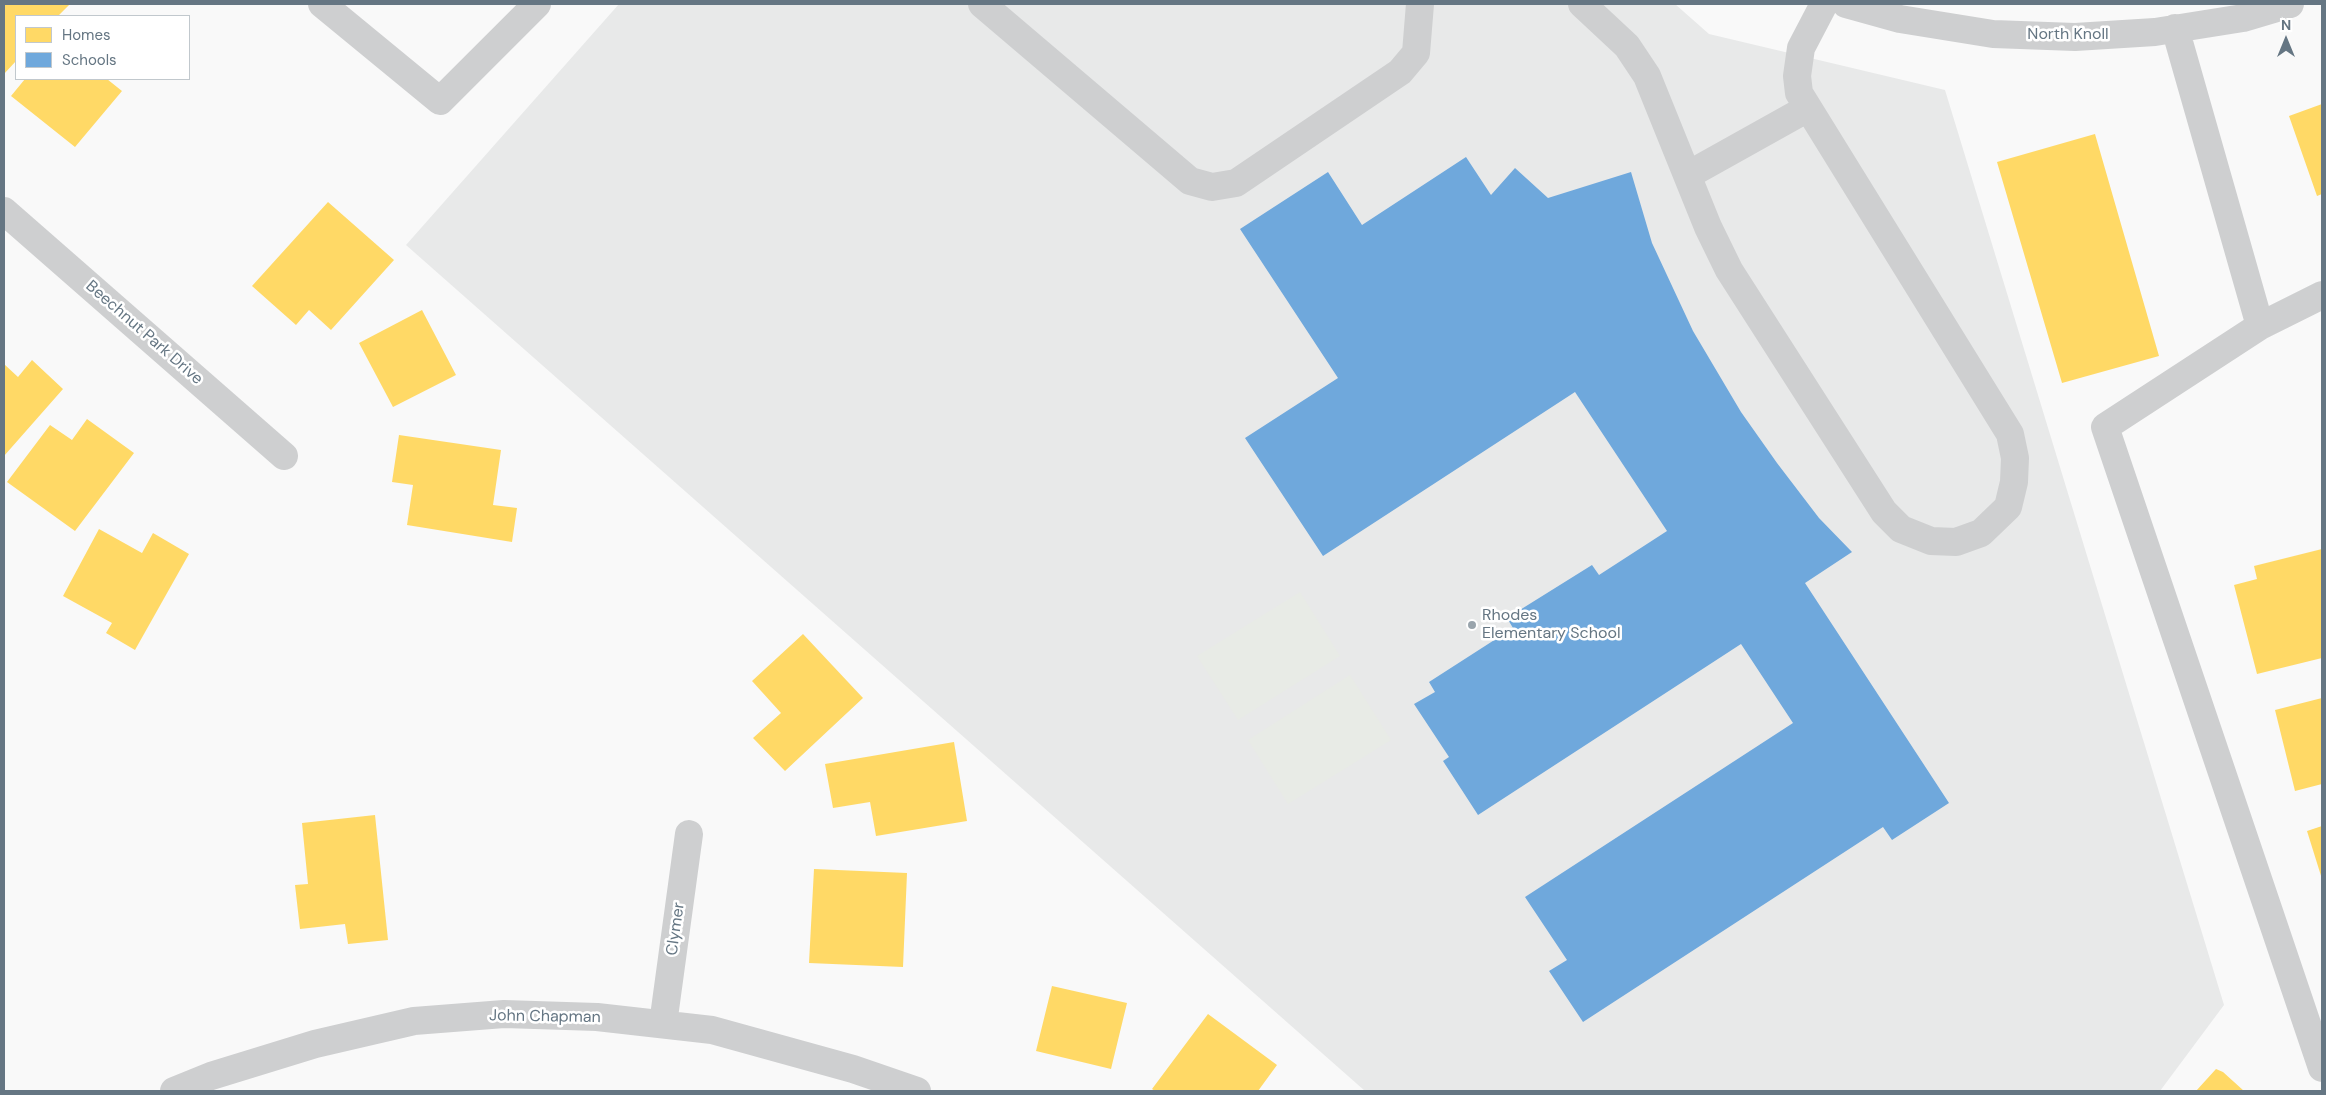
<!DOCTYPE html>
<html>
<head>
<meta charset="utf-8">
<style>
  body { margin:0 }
  #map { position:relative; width:2326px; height:1095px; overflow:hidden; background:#f9f9f9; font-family:"DM Sans",sans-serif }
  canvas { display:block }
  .frame { position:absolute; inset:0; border:5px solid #657683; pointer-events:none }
  .legend { position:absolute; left:15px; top:15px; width:175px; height:65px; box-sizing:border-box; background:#fff; border:1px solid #c1c8cd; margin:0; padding:6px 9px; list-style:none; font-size:15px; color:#657683 }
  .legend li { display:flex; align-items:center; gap:10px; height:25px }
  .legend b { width:25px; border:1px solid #c1c8cd }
  .north { position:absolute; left:2261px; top:15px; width:50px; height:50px; -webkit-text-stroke:4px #fff; paint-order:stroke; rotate:0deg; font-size:14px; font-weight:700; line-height:20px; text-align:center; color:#657683 }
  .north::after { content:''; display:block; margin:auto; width:18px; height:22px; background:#657683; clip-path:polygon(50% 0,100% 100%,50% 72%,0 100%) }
</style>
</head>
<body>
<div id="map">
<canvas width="2326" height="1095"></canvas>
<div class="frame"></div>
<ul class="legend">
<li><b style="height:14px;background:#ffd966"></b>Homes</li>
<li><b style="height:14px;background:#6fa8dc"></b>Schools</li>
</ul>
<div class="north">N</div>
</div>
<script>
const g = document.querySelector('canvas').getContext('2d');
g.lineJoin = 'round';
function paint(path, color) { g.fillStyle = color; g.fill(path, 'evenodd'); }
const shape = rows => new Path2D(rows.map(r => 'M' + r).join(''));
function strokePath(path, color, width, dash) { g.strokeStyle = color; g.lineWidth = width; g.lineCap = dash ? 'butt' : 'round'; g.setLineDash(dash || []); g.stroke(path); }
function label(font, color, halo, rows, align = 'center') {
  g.font = font + ' "DM Sans",sans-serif'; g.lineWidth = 5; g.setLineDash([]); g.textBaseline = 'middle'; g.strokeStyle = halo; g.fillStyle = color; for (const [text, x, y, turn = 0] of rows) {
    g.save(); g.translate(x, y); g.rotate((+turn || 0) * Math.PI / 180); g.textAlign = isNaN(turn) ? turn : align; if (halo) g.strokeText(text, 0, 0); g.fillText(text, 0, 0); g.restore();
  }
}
paint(shape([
  [619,4,1675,4,1709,34,1945,90,2224,1005,2160,1091,1365,1091,406,245]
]), '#e8e9e9');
paint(shape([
  [1300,592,1340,656,1238,720,1197,656],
  [1350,675,1391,740,1288,804,1248,740]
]), '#e8ebe6');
paint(shape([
  [4,4,70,4,58,16,16,16,16,61,4,74],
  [25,79,107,79,122,91,75,147,11,96],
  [2322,104,2322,194,2317,196,2289,116],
  [2095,134,2159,356,2062,383,1997,162],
  [328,202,394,260,331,330,309,310,296,325,252,286],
  [422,310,456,375,393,407,359,343],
  [32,360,63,389,4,456,4,364,18,377],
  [87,419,134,453,75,531,7,482,50,425,72,440],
  [399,435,501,450,493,505,517,508,512,542,407,525,413,485,392,482],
  [99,529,142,553,153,533,189,554,135,650,106,633,112,623,63,596],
  [2322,549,2322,658,2257,674,2234,585,2257,579,2254,566],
  [803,634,863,698,785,771,753,738,781,713,752,681],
  [2322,698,2322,784,2295,791,2275,710],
  [954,742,967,821,876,836,870,802,833,808,825,764],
  [375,815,388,940,348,944,345,924,300,929,295,885,308,884,302,823],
  [2322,826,2322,879,2307,831],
  [814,869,907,873,903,967,809,963],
  [1052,986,1127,1003,1111,1069,1036,1051],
  [1208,1014,1277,1065,1258,1091,1155,1091,1152,1089],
  [2216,1069,2223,1072,2244,1091,2196,1091]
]), '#ffd966');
paint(shape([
  [1466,157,1491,195,1515,168,1548,198,1631,172,1652,243,1693,331,1741,412,1777,463,1819,518,1852,552,1805,583,1949,803,1892,840,1883,827,1583,1022,1549,971,1567,960,1525,897,1793,723,1741,644,1478,815,1443,761,1449,757,1414,704,1435,692,1429,682,1513,628,1507,618,1592,565,1599,575,1667,531,1575,392,1323,556,1245,438,1338,378,1240,229,1328,172,1362,225]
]), '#6fa8dc');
strokePath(shape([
  [322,4,440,101,537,4],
  [982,4,1190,181,1212,187,1236,183,1400,72,1416,53,1420,4],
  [1582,4,1627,46,1647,76,1708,227,1729,270,1884,512,1901,529,1931,541,1956,542,1981,533,2008,507,2014,482,2015,458,2010,434,1799,93,1797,76,1801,48,1824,4],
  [1846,4,1900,19,1993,34,2075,37,2155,32,2243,18,2290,4],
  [2175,28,2260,326,2322,295],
  [1688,175,1808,108],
  [4,211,284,456],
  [2260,326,2105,427,2322,1068],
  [663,1024,689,834],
  [174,1091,211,1076,315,1044,414,1021,504,1014,597,1017,712,1030,853,1069,917,1091]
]), '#cecfd0', 28);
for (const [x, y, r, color] of [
  [1472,625,5,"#99a4ac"]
]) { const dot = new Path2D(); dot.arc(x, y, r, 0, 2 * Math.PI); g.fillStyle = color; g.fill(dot); strokePath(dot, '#fff', 2); }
label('16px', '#657683', '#fff', [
  ["North Knoll",2068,35],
  ["Beechnut Park Drive",144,333,41],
  ["Clymer",676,929,-82],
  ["John Chapman",545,1017,1]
]);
label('16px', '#657683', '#fff', [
  ["Rhodes",1482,616],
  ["Elementary School",1482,634]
], 'left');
</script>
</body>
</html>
